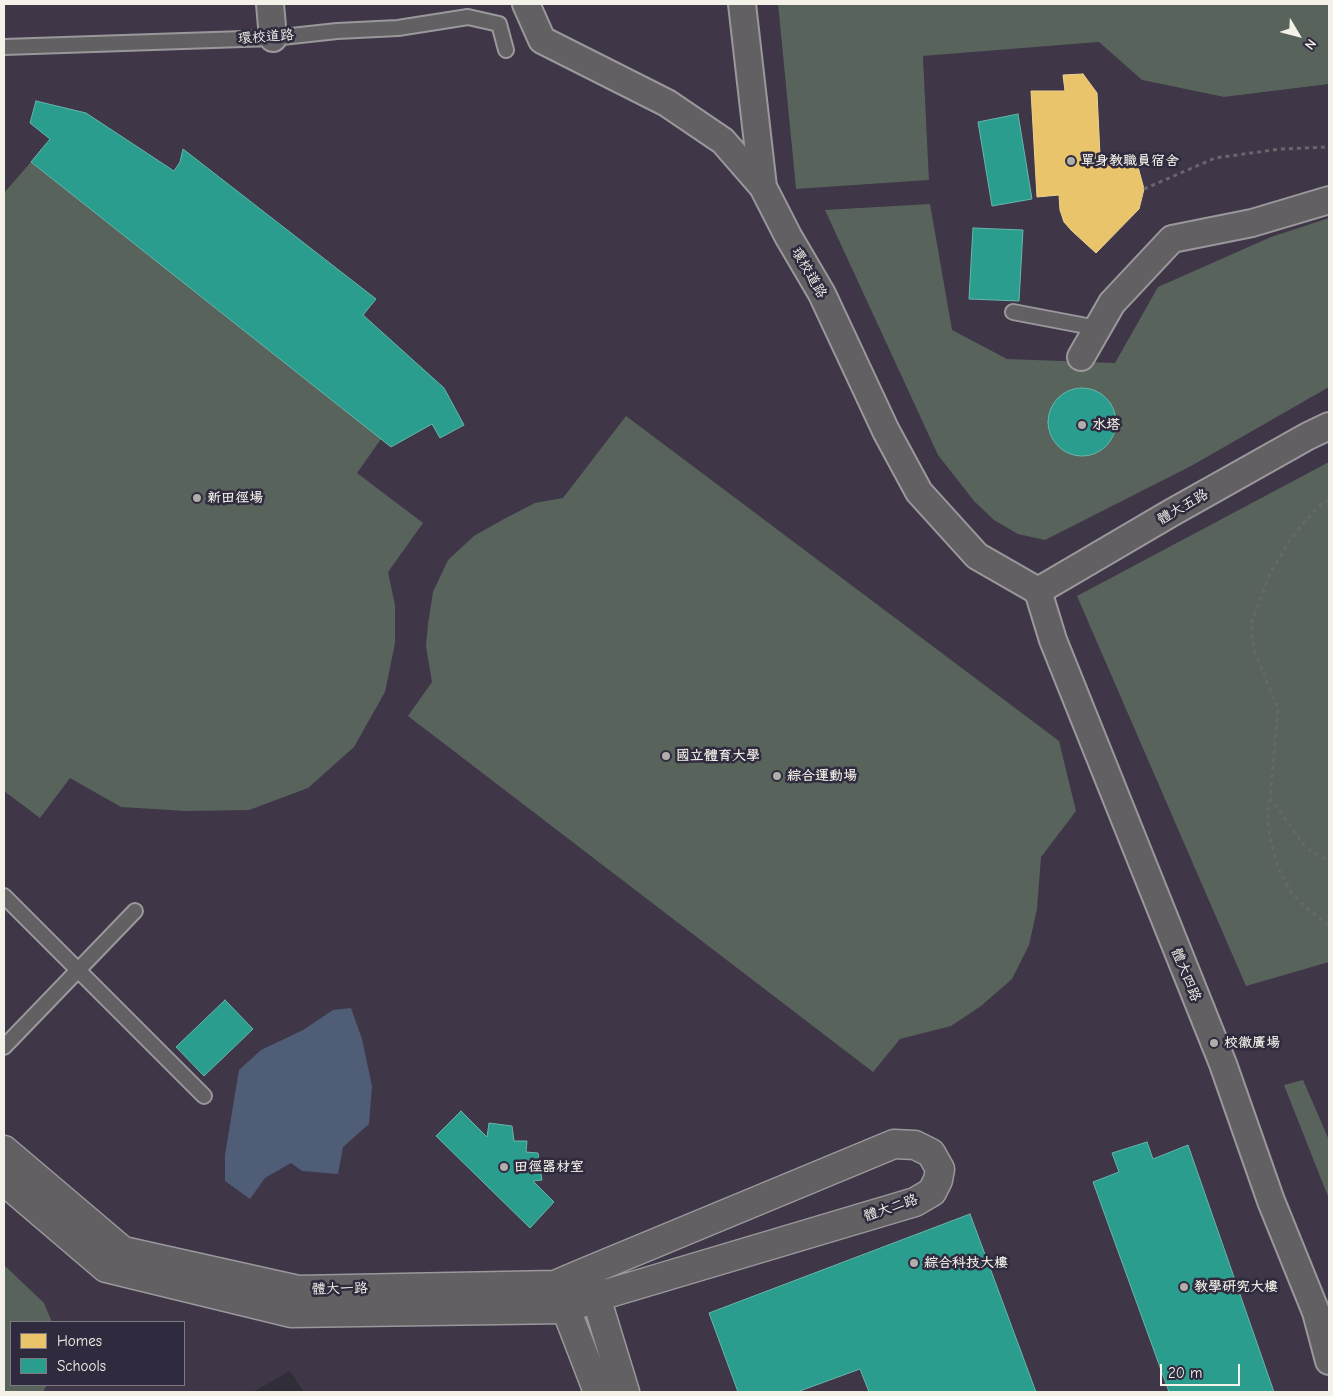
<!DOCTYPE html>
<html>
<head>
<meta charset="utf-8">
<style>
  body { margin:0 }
  #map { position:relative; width:1333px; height:1396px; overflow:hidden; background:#312e39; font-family:"Comic Neue",sans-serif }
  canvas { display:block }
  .frame { position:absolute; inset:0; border:5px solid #f4f1e8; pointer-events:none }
  .legend { position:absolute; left:10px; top:1321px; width:175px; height:65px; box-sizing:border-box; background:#2f2a3d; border:1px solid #7e7a81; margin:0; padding:6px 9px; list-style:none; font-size:15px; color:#f4f1e8 }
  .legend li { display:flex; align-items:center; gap:10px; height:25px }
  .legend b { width:25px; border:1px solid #7e7a81 }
  .north { position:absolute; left:1273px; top:10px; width:50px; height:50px; -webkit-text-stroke:4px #2f2a3d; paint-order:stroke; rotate:127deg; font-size:14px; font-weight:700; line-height:20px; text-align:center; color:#f4f1e8 }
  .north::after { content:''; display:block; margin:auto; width:18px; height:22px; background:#f4f1e8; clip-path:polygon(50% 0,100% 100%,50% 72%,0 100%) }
  .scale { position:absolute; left:1160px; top:1364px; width:80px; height:22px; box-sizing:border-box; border:2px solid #f4f1e8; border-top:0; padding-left:6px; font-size:15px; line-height:18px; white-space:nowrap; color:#f4f1e8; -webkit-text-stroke:4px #2f2a3d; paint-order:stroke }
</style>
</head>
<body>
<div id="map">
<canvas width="1333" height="1396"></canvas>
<div class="frame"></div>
<ul class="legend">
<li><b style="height:14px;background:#e9c46a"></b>Homes</li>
<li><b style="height:14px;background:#2a9d8f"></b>Schools</li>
</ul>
<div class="north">N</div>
<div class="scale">20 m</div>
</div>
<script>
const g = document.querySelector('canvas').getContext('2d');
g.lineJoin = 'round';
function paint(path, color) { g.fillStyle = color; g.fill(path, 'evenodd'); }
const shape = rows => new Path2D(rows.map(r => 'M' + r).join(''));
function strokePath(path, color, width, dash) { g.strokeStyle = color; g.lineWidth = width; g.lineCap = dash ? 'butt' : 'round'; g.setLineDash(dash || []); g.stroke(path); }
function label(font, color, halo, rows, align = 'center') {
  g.font = font + ' "Comic Neue","LXGW WenKai TC",sans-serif'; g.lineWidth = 5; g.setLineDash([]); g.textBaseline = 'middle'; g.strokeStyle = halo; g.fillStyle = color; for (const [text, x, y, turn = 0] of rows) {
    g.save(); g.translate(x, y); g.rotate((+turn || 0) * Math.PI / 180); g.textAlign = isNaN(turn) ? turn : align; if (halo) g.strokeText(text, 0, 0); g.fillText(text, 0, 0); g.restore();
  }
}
paint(shape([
  [4,4,778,4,796,189,929,180,923,56,1099,42,1142,80,1224,97,1329,84,1329,1392,304,1392,290,1371,253,1392,4,1392],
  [11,1322,184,1322,184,1385,11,1385]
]), '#3f3648');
paint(shape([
  [778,4,1329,4,1329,84,1224,97,1142,80,1099,42,923,56,929,180,796,189],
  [31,162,381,439,357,473,423,523,388,572,395,605,395,643,385,692,354,747,308,788,249,810,187,811,121,807,70,778,40,818,4,791,4,193],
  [930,204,952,330,1007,359,1115,363,1158,287,1271,237,1329,218,1329,387,1191,466,1045,540,1018,534,994,520,974,501,938,455,825,210],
  [626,416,1059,741,1076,811,1041,857,1037,909,1029,945,1012,979,981,1006,951,1026,900,1039,873,1072,408,716,432,682,426,646,428,624,433,592,448,560,474,536,504,519,535,503,563,498],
  [1329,462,1329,962,1246,986,1077,596],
  [1303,1080,1329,1140,1329,1199,1284,1085],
  [4,1265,44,1303,52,1322,11,1322,11,1385,47,1385,43,1392,4,1392]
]), '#58635c');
paint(shape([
  [351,1008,362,1039,372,1086,369,1124,343,1147,338,1174,302,1171,291,1163,265,1178,250,1199,225,1181,225,1155,239,1070,261,1050,303,1030,333,1010]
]), '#4f5d76');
const homes = shape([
  [1083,74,1097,93,1100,155,1109,164,1120,159,1138,167,1144,189,1139,209,1096,253,1072,231,1064,222,1060,210,1059,195,1037,197,1031,91,1065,91,1063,75,1083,74]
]);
paint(homes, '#e9c46a');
strokePath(homes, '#ecd290', 1);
const schools = shape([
  [36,101,86,113,174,171,180,162,183,149,376,299,363,315,444,388,464,425,440,438,432,424,391,447,31,162,50,139,30,123,36,101],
  [1018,114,1032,199,992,206,978,122,1018,114],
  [973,228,1023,230,1019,301,969,299,973,228],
  '1048 422a34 34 0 1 1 68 0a34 34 0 1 1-68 0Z',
  [225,1000,253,1029,204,1076,176,1047,225,1000],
  [461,1111,487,1137,489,1123,512,1126,514,1141,527,1141,526,1152,538,1153,542,1180,533,1181,554,1202,530,1228,436,1136,461,1111],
  [1147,1142,1153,1159,1188,1145,1274,1392,1169,1392,1093,1182,1119,1172,1112,1153,1147,1142],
  [970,1214,1036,1392,869,1392,860,1369,797,1392,738,1392,709,1313,970,1214]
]);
paint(schools, '#2a9d8f');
strokePath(schools, '#67b6aa', 1);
const service = shape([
  [4,47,273,38,337,31,398,28,468,17,499,24,506,50],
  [1013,312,1097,328],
  [4,896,204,1096],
  [4,1047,135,911]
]);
const minor = shape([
  [270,4,273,38],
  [526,4,542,40,667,103,723,141,763,187,788,236,822,294,886,431,919,492,977,556,1038,591],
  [742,4,763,187],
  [1081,357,1112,303,1172,239,1252,223,1329,200],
  [1038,591,1053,640,1223,1064,1271,1201,1316,1312,1329,1361],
  [1038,591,1171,513,1308,436,1329,426]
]);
const tertiary = shape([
  [4,1150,123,1251,298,1290,555,1285,588,1271,625,1392],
  [4,1181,106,1268,291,1313,566,1309,598,1392],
  [555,1285,566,1309,596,1297,915,1202,932,1192,938,1180,940,1169,931,1153,915,1145,894,1144,588,1271]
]);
strokePath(service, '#9a989b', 18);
strokePath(minor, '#9a989b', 30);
strokePath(tertiary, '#9a989b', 31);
strokePath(shape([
  [1144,189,1215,158,1280,149,1329,147],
  [1329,500,1318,507,1290,539,1268,578,1252,622,1252,637,1255,652,1278,709,1270,798,1306,848,1329,861],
  [1270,799,1267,811,1268,823,1271,842,1278,868,1291,892,1307,908,1329,926]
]), '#68666b', 3, [4, 4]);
strokePath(service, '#626063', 14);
strokePath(minor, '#626063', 26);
strokePath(tertiary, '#626063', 28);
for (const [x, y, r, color] of [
  [1071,161,5,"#b0adab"],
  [1082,425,5,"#b0adab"],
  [197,498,5,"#b0adab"],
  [666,756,5,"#b0adab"],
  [777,776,5,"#b0adab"],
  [1214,1043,5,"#b0adab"],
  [504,1167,5,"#b0adab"],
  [914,1263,5,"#b0adab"],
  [1184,1287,5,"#b0adab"]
]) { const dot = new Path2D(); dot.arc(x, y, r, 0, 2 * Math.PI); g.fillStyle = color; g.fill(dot); strokePath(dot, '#2f2a3d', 2); }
label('14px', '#f4f1e8', '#2f2a3d', [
  ["環校道路",266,37,-4],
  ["環校道路",809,273,60],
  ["體大五路",1183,507,-30],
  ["體大四路",1186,975,68],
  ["體大二路",891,1208,-19],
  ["體大一路",340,1289,-1]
]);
label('bold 14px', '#f4f1e8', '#2f2a3d', [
  ["單身教職員宿舍",1081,161],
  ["水塔",1092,425],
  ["新田徑場",207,498],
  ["國立體育大學",676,756],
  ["綜合運動場",787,776],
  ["校徽廣場",1224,1043],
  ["田徑器材室",514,1167],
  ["綜合科技大樓",924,1263],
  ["教學研究大樓",1194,1287]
], 'left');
</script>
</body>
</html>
